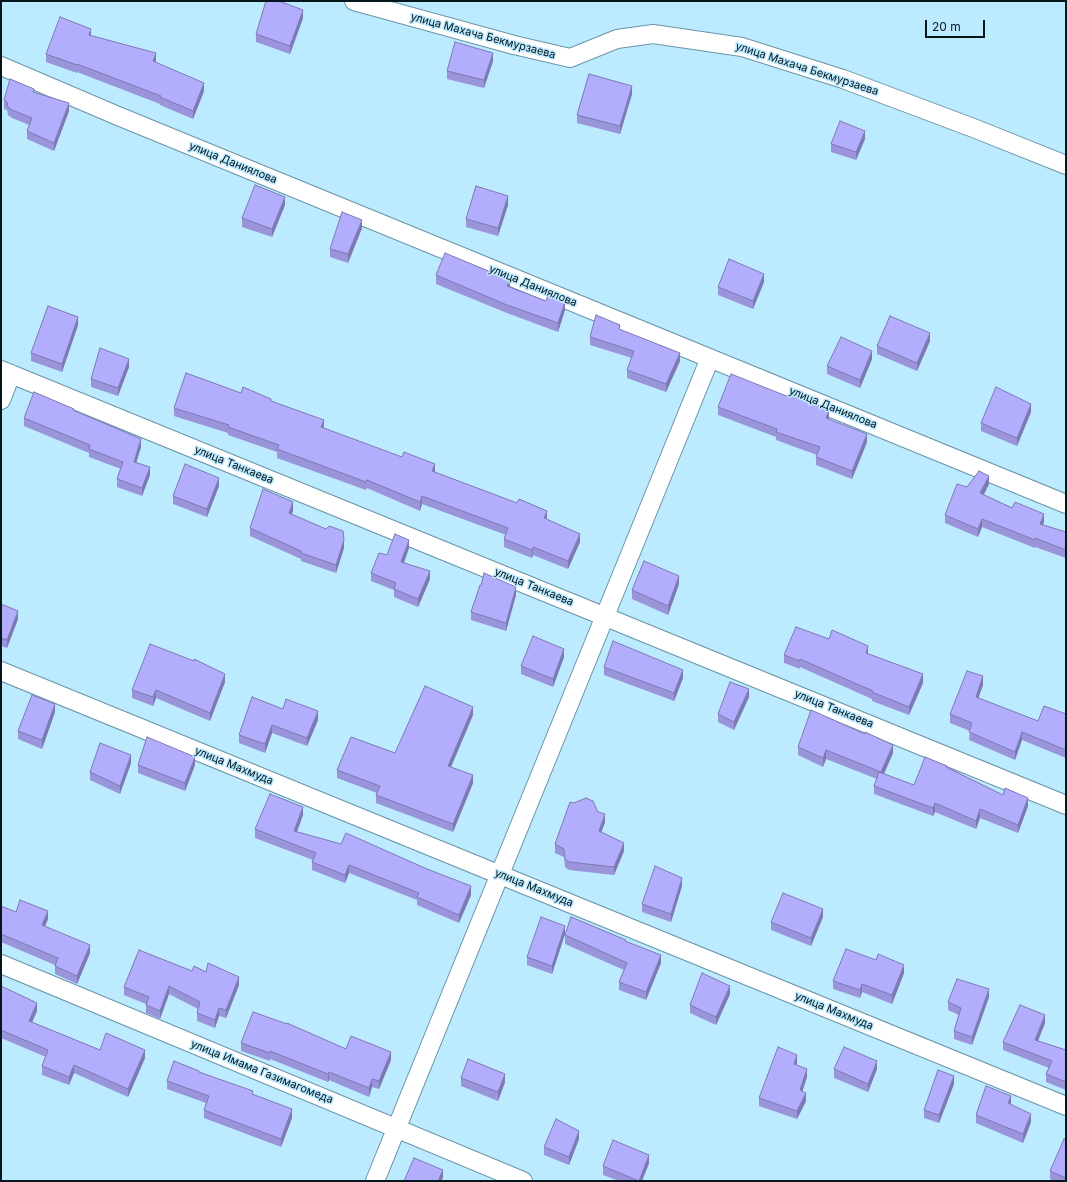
<!DOCTYPE html>
<html>
<head>
<meta charset="utf-8">
<style>
  body { margin:0 }
  #map { position:relative; width:1067px; height:1182px; overflow:hidden; background:#bceaff; font-family:Inter,sans-serif }
  canvas { display:block }
  .frame { position:absolute; inset:0; border:2px solid #05161d; pointer-events:none }
  .scale { position:absolute; left:925px; top:20px; width:60px; height:18px; box-sizing:border-box; border:2px solid #05161d; border-top:0; padding-left:5px; font-size:12px; line-height:14px; white-space:nowrap; color:#05161d; -webkit-text-stroke:3px #bceaff; paint-order:stroke }
</style>
</head>
<body>
<div id="map">
<canvas width="1067" height="1182"></canvas>
<div class="frame"></div>
<div class="scale">20 m</div>
</div>
<script>
const g = document.querySelector('canvas').getContext('2d');
g.lineJoin = 'round';
const shape = rows => new Path2D(rows.map(r => 'M' + r).join(''));
function strokePath(path, color, width, dash) { g.strokeStyle = color; g.lineWidth = width; g.lineCap = dash ? 'butt' : 'round'; g.setLineDash(dash || []); g.stroke(path); }
function paint(path, color) { g.fillStyle = color; g.fill(path, 'evenodd'); }
function label(font, color, halo, rows, align = 'center') {
  g.font = font + ' Inter,sans-serif'; g.lineWidth = 3; g.setLineDash([]); g.textBaseline = 'middle'; g.strokeStyle = halo; g.fillStyle = color; for (const [text, x, y, turn = 0] of rows) {
    g.save(); g.translate(x, y); g.rotate((+turn || 0) * Math.PI / 180); g.textAlign = isNaN(turn) ? turn : align; if (halo) g.strokeText(text, 0, 0); g.fillText(text, 0, 0); g.restore();
  }
}
const minor = shape([
  [354,1,514,45,570,58,617,39,653,34,742,47,843,79,976,129,1066,165],
  [1,66,118,116,1066,504],
  [1,370,1066,805],
  [1,400,11,374],
  [1,671,1066,1106],
  [1,964,523,1181],
  [375,1181,710,358]
]);
strokePath(minor, '#6a95a8', 20);
strokePath(minor, '#fff', 18);
paint(shape([
  [303,18,290,54,256,42,256,34],
  [91,36,156,61,156,62,204,91,193,119,160,105,160,104,77,72,77,73,46,62,46,54],
  [493,61,484,88,447,79,447,71],
  [34,93,69,111,54,151,27,139,27,131,29,125,12,118,8,115,7,110,4,109,4,100],
  [632,94,620,134,577,123,577,115],
  [865,139,856,160,831,152,831,144],
  [285,205,272,237,242,227,242,218],
  [508,205,498,236,466,227,466,219],
  [362,228,348,263,330,257,330,249],
  [436,275,510,287,546,301,565,310,558,332,507,313,436,284],
  [764,282,753,309,718,295,718,287],
  [78,325,62,372,31,361,31,353],
  [620,330,680,361,666,392,627,378,627,370,632,358,590,345,590,337],
  [930,341,917,371,877,354,877,346],
  [872,359,860,388,827,374,827,366],
  [129,367,118,396,91,387,91,379],
  [271,401,324,428,435,472,547,519,580,542,568,569,533,555,532,558,504,547,504,539,506,535,422,504,420,511,367,488,366,490,277,458,277,452,228,435,228,433,174,416,174,408],
  [718,407,829,418,829,419,867,442,852,479,816,465,816,457,817,455,776,440,776,437,718,415],
  [74,410,141,447,136,463,150,475,142,496,117,487,117,479,121,469,89,457,89,453,24,426,24,418],
  [1031,412,1017,446,981,431,981,423],
  [989,484,984,495,1044,522,1043,525,1066,532,1066,558,1035,547,1035,548,982,527,978,537,945,523,945,515,967,487],
  [219,486,207,517,173,504,173,496],
  [293,511,292,514,344,548,336,573,301,561,301,559,250,536,250,528],
  [409,548,404,563,430,579,418,607,394,597,394,590,371,581,371,573,387,555],
  [679,584,668,615,632,599,632,590],
  [516,595,506,631,471,620,471,612],
  [1,604,18,619,7,648,1,646],
  [868,654,923,683,909,715,872,701,872,699,800,667,800,669,784,663,784,655],
  [564,657,553,687,521,674,521,666],
  [604,667,683,678,674,701,604,675],
  [225,682,210,721,156,698,153,706,132,698,132,690],
  [983,685,978,698,1038,721,1066,714,1066,758,1022,740,1015,760,969,740,970,731,950,723,950,714],
  [749,697,734,730,718,722,718,714],
  [283,709,318,720,307,746,272,733,265,753,239,743,239,735],
  [55,712,42,749,18,739,18,731],
  [473,715,451,767,473,783,453,832,376,803,376,795,377,793,337,778,337,770,395,753],
  [798,747,893,753,884,774,914,785,947,767,1003,795,1028,806,1018,833,980,818,976,829,935,812,933,816,874,794,874,786,877,779,826,759,823,767,798,755],
  [131,763,120,794,90,780,90,772],
  [138,765,195,765,185,791,138,773],
  [574,803,598,812,605,822,601,832,624,851,614,875,569,870,565,867,564,857,555,853,555,844],
  [303,815,297,832,471,895,459,923,417,905,417,900,349,873,345,883,312,870,312,862,313,860,255,838,255,829],
  [682,886,671,922,642,912,642,904],
  [1,906,16,912,48,919,45,926,90,953,77,984,55,974,55,965,1,942],
  [823,917,811,946,771,930,771,922],
  [565,934,552,974,527,965,527,957],
  [565,935,626,942,661,963,646,1000,619,990,619,982,624,970,565,944],
  [192,971,206,972,239,985,226,1018,219,1016,215,1028,197,1021,197,1013,198,1009,169,994,160,1019,146,1013,146,1004,124,995,124,987],
  [904,973,892,1004,862,992,860,998,833,989,833,981],
  [1,986,37,1011,32,1022,100,1050,145,1058,128,1097,74,1073,69,1085,42,1075,42,1066,46,1057,1,1038],
  [730,994,716,1025,690,1013,690,1005],
  [989,997,972,1045,954,1039,954,1031,959,1015,948,1010,948,1002],
  [1045,1023,1038,1041,1066,1050,1066,1090,1046,1082,1046,1074,1049,1068,1003,1050,1003,1042],
  [241,1043,346,1049,391,1060,379,1089,372,1087,369,1097,329,1080,328,1082,270,1059,270,1061,241,1051],
  [797,1063,796,1065,807,1077,802,1091,806,1101,797,1119,759,1106,759,1098],
  [834,1069,877,1069,868,1092,834,1078],
  [199,1072,253,1094,292,1118,281,1147,204,1118,204,1110,206,1103,167,1089,167,1081],
  [461,1078,505,1082,498,1101,461,1086],
  [954,1084,939,1123,924,1118,924,1110],
  [976,1115,1031,1122,1023,1143,976,1123],
  [579,1139,569,1165,544,1155,544,1147],
  [1066,1140,1066,1181,1054,1181,1050,1179,1050,1171],
  [649,1163,642,1181,619,1181,603,1175,603,1166]
]), '#9a95da');
paint(shape([
  [303,10,303,18,290,54,290,46],
  [91,29,91,37,89,35],
  [156,53,156,61,153,69,153,61],
  [493,53,493,61,484,88,484,80],
  [204,83,204,91,193,119,193,111],
  [632,86,632,94,620,134,620,126],
  [69,103,69,111,54,151,54,143],
  [865,131,865,139,856,160,856,152],
  [508,196,508,205,498,236,498,228],
  [285,197,285,205,272,237,272,229],
  [362,220,362,228,348,263,348,254],
  [764,274,764,282,753,309,753,301],
  [510,280,510,288,507,286],
  [565,302,565,310,558,332,558,323],
  [78,317,78,325,62,372,62,364],
  [930,333,930,341,917,371,917,363],
  [872,351,872,359,860,388,860,380],
  [680,353,680,361,666,392,666,384],
  [129,359,129,367,118,396,118,388],
  [1031,404,1031,412,1017,446,1017,438],
  [829,410,829,418,826,426,826,418],
  [324,420,324,428,321,427],
  [867,434,867,442,852,479,852,471],
  [141,439,141,447,134,470,134,462],
  [435,464,435,472,432,471],
  [150,467,150,475,142,496,142,488],
  [989,476,989,484,980,501,980,493],
  [219,478,219,486,207,517,207,509],
  [422,496,422,504,420,511,420,502],
  [293,502,293,511,289,521,289,513],
  [547,511,547,519,544,518],
  [1044,514,1044,522,1040,532,1040,524],
  [982,519,982,527,978,537,978,529],
  [580,534,580,542,568,569,568,561],
  [344,540,344,548,336,573,336,565],
  [409,540,409,548,401,570,401,562],
  [533,547,533,555,532,558,532,550],
  [430,571,430,579,418,607,418,599],
  [679,576,679,584,668,615,668,606],
  [516,587,516,595,506,631,506,623],
  [18,611,18,619,7,648,7,640],
  [868,646,868,654,866,653],
  [564,649,564,657,553,687,553,679],
  [683,670,683,678,674,701,674,693],
  [225,674,225,682,210,721,210,713],
  [923,674,923,683,909,715,909,707],
  [983,676,983,685,976,705,976,697],
  [749,689,749,697,734,730,734,722],
  [156,690,156,698,153,706,153,697],
  [55,704,55,712,42,749,42,740],
  [473,707,473,715,448,774,448,766],
  [318,711,318,720,307,746,307,738],
  [272,725,272,733,265,753,265,744],
  [1022,732,1022,740,1015,760,1015,752],
  [893,745,893,753,881,780,881,772],
  [826,750,826,759,823,767,823,758],
  [131,755,131,763,120,794,120,786],
  [195,757,195,765,185,791,185,783],
  [473,775,473,783,453,832,453,824],
  [1028,798,1028,806,1018,833,1018,825],
  [935,803,935,812,933,816,933,808],
  [303,807,303,815,294,839,294,831],
  [980,809,980,818,976,829,976,821],
  [605,814,605,822,599,839,599,831],
  [624,843,624,851,614,875,614,867],
  [349,865,349,873,345,883,345,875],
  [682,878,682,886,671,922,671,914],
  [471,886,471,895,459,923,459,915],
  [823,909,823,917,811,946,811,938],
  [48,911,48,919,42,933,42,925],
  [565,926,565,934,552,974,552,966],
  [90,945,90,953,77,984,77,976],
  [661,955,661,963,646,1000,646,992],
  [904,965,904,973,892,1004,892,995],
  [239,977,239,985,226,1018,226,1010],
  [862,984,862,992,860,998,860,990],
  [169,986,169,994,160,1019,160,1011],
  [730,986,730,994,716,1025,716,1017],
  [989,989,989,997,972,1045,972,1037],
  [37,1003,37,1011,29,1029,29,1021],
  [219,1008,219,1016,215,1028,215,1020],
  [1045,1015,1045,1023,1035,1048,1035,1040],
  [145,1050,145,1058,128,1097,128,1089],
  [391,1052,391,1060,379,1089,379,1081],
  [797,1055,797,1063,794,1072,794,1064],
  [877,1061,877,1069,868,1092,868,1084],
  [74,1065,74,1073,69,1085,69,1077],
  [807,1069,807,1077,800,1099,800,1090],
  [329,1072,329,1080,328,1082,328,1074],
  [505,1074,505,1082,498,1101,498,1092],
  [954,1076,954,1084,939,1123,939,1115],
  [372,1079,372,1087,369,1097,369,1088],
  [806,1093,806,1101,797,1119,797,1111],
  [1011,1096,1011,1104,1008,1103],
  [292,1109,292,1118,281,1147,281,1139],
  [1031,1114,1031,1122,1023,1143,1023,1134],
  [579,1131,579,1139,569,1165,569,1157],
  [649,1155,649,1163,642,1181,639,1181],
  [443,1170,443,1178,441,1181,438,1181]
]), '#7d79b2');
const building = shape([
  [266,1,279,1,303,10,290,46,256,34,266,1],
  [60,17,91,29,89,35,156,53,153,61,204,83,193,111,160,97,161,96,77,64,77,65,46,54,60,17],
  [455,42,493,53,484,80,447,71,455,42],
  [589,74,632,86,620,126,577,115,589,74],
  [10,79,34,89,33,92,69,103,54,143,27,131,32,118,12,110,8,107,7,102,4,100,10,79],
  [840,121,865,131,856,152,831,144,840,121],
  [255,185,285,197,272,229,242,218,255,185],
  [476,186,508,196,498,228,466,219,476,186],
  [342,212,362,220,348,254,330,249,342,212],
  [445,253,510,280,507,286,546,301,548,295,565,302,558,323,507,305,436,275,445,253],
  [729,259,764,274,753,301,718,287,729,259],
  [48,306,78,317,62,364,31,353,48,306],
  [596,315,620,325,619,329,680,353,666,384,627,370,634,351,590,337,596,315],
  [890,316,930,333,917,363,877,346,890,316],
  [841,337,872,351,860,380,827,366,841,337],
  [100,348,129,359,118,388,91,379,100,348],
  [186,373,241,393,243,387,271,399,271,401,324,420,321,427,402,457,404,452,435,464,432,471,517,503,519,499,547,511,544,518,580,534,568,561,533,547,532,550,504,539,508,528,422,496,420,502,367,480,366,482,277,449,279,445,228,427,229,425,174,408,186,373],
  [731,374,789,397,790,394,829,410,826,418,867,434,852,471,816,457,820,447,776,432,777,429,718,407,731,374],
  [996,387,1031,404,1017,438,981,423,996,387],
  [34,392,74,409,73,410,141,439,134,462,150,467,142,488,117,479,123,462,89,449,90,445,24,418,34,392],
  [185,464,219,478,207,509,173,496,185,464],
  [979,471,989,476,980,493,1012,508,1015,502,1044,514,1040,524,1066,532,1066,550,1035,538,1035,540,982,519,978,529,945,515,957,484,967,487,979,471],
  [263,489,293,502,289,513,326,529,329,526,343,531,344,540,336,565,301,553,301,551,250,528,263,489],
  [395,534,409,540,401,562,430,571,418,599,394,589,396,583,371,573,379,553,387,555,395,534],
  [644,561,679,576,668,606,632,590,644,561],
  [484,573,516,587,506,623,471,612,480,585,481,586,484,573],
  [1,604,18,611,7,640,1,638,1,604],
  [796,627,829,639,832,630,868,646,866,653,923,674,909,707,872,692,873,691,800,659,800,661,784,655,796,627],
  [533,636,564,649,553,679,521,666,533,636],
  [613,641,683,670,674,693,604,667,613,641],
  [150,644,194,661,194,659,225,674,210,713,156,690,153,697,132,690,150,644],
  [967,671,983,676,976,697,1038,721,1044,706,1066,714,1066,750,1022,732,1015,752,969,732,972,723,950,714,967,671],
  [730,682,749,689,734,722,718,714,730,682],
  [425,686,473,707,448,766,473,775,453,824,376,795,380,786,337,770,351,737,395,753,425,686],
  [32,695,55,704,42,740,18,731,32,695],
  [252,697,283,709,286,699,318,711,307,738,272,725,265,744,239,735,252,697],
  [811,710,865,734,865,732,893,745,881,772,826,750,823,758,798,747,811,710],
  [147,737,195,757,185,783,138,765,147,737],
  [100,743,131,755,120,786,90,772,100,743],
  [925,757,947,766,946,767,1003,795,1005,788,1028,798,1018,825,980,809,976,821,935,803,933,808,874,786,879,772,914,785,925,757],
  [270,794,303,807,294,831,341,844,346,833,427,869,471,886,459,915,417,897,419,893,349,865,345,875,312,862,316,853,255,829,270,794],
  [586,798,593,801,598,812,605,814,599,831,624,843,614,867,569,862,565,859,564,849,555,844,570,802,574,803,586,798],
  [655,866,682,878,671,914,642,904,655,866],
  [783,893,823,909,811,938,771,922,783,893],
  [20,900,48,911,42,925,90,945,77,976,55,966,58,958,1,934,1,906,16,912,20,900],
  [541,917,565,926,552,966,527,957,541,917],
  [571,917,626,940,625,941,661,955,646,992,619,982,627,963,565,935,571,917],
  [846,949,876,960,878,954,904,965,892,995,862,984,860,990,833,981,846,949],
  [139,950,192,971,194,966,206,972,208,963,239,977,226,1010,219,1008,215,1020,197,1013,200,1002,169,986,160,1011,146,1005,149,997,124,987,139,950],
  [702,973,730,986,716,1017,690,1005,702,973],
  [957,979,989,989,972,1037,954,1031,961,1008,948,1002,957,979],
  [1,986,37,1003,29,1021,100,1050,106,1033,145,1050,128,1089,74,1065,69,1077,42,1066,48,1050,1,1030,1,986],
  [1020,1005,1045,1015,1035,1040,1066,1050,1066,1082,1046,1074,1052,1061,1003,1042,1020,1005],
  [253,1012,287,1024,287,1023,346,1049,351,1036,391,1052,379,1081,372,1079,369,1088,329,1072,328,1074,270,1051,270,1053,241,1043,253,1012],
  [778,1047,797,1055,794,1064,807,1069,800,1090,806,1093,797,1111,759,1098,778,1047],
  [844,1047,877,1061,868,1084,834,1069,844,1047],
  [468,1059,505,1074,498,1092,461,1078,468,1059],
  [174,1061,199,1071,199,1072,253,1091,252,1094,292,1109,281,1139,204,1110,209,1096,167,1081,174,1061],
  [938,1070,954,1076,939,1115,924,1110,938,1070],
  [986,1086,1011,1096,1008,1103,1031,1114,1023,1134,976,1115,986,1086],
  [556,1119,579,1131,569,1157,544,1147,556,1119],
  [1064,1139,1066,1140,1066,1178,1050,1171,1064,1139],
  [613,1140,649,1155,639,1181,603,1166,613,1140],
  [414,1158,443,1170,438,1181,404,1181,414,1158]
]);
paint(building, '#b3adfe');
strokePath(building, '#7d79b2', 1);
label('11px', '#05161d', '#bceaff', [
  ["улица Махача Бекмурзаева",483,36,15],
  ["улица Махача Бекмурзаева",807,69,18],
  ["улица Даниялова",233,163,22],
  ["улица Даниялова",533,286,22],
  ["улица Даниялова",833,408,22],
  ["улица Танкаева",234,465,22],
  ["улица Танкаева",534,587,22],
  ["улица Танкаева",834,709,22],
  ["улица Махмуда",234,766,22],
  ["улица Махмуда",534,888,22],
  ["улица Махмуда",834,1011,22],
  ["улица Имама Газимагомеда",262,1072,22]
]);
</script>
</body>
</html>
